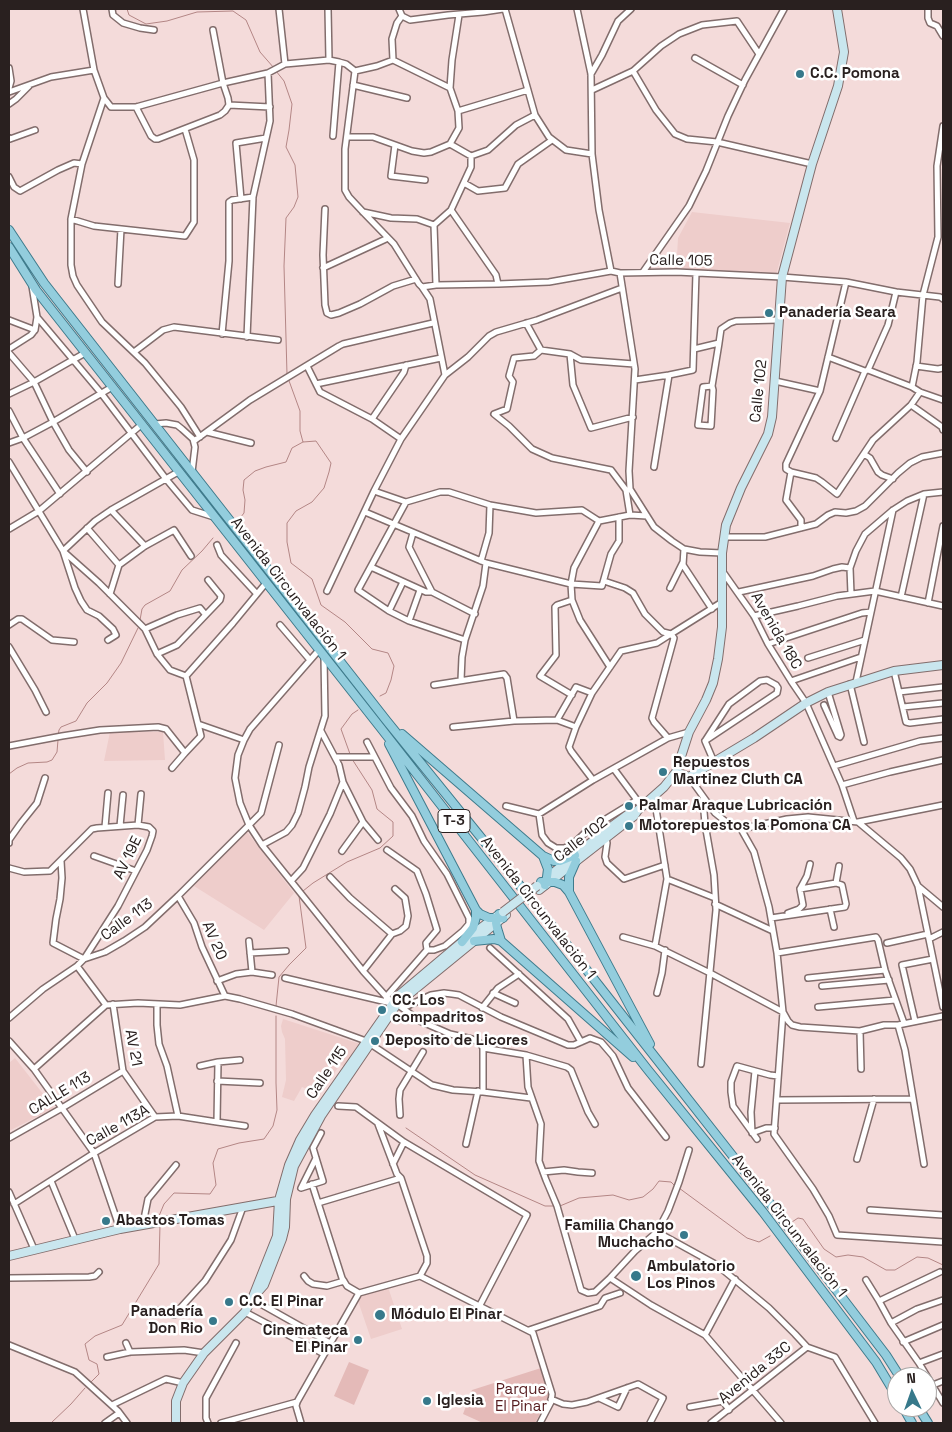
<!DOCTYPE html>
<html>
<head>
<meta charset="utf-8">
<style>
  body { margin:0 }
  #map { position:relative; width:952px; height:1432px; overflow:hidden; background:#f4dbda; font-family:"Space Grotesk",sans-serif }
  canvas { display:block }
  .frame { position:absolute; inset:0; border:10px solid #29201f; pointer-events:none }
  .north { position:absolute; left:887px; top:1367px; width:50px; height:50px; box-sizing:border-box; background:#fff; border:1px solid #a9a6a5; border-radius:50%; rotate:357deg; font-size:14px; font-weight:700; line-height:20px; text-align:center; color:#29201f }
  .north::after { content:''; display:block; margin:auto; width:18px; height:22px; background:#37798b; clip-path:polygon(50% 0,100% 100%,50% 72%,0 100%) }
</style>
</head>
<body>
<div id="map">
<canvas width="952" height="1432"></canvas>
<div class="frame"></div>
<div class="north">N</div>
</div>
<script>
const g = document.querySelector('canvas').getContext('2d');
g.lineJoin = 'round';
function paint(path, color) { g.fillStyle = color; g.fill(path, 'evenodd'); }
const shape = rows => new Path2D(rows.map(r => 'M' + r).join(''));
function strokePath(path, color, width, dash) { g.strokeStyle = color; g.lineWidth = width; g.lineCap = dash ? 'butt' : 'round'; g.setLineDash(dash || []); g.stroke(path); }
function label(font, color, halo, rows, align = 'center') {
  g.font = font + ' "Space Grotesk",sans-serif'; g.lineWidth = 5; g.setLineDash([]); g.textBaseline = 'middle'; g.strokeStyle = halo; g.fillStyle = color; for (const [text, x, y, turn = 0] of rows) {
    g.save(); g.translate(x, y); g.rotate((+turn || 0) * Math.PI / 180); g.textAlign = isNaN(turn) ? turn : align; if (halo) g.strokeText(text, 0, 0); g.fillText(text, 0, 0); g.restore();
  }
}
paint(shape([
  [692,212,790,223,776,275,676,274,678,238],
  [110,732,163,732,165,760,104,761],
  [247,832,294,893,264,930,194,886],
  [283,1019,360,1044,344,1066,340,1065,319,1094,302,1087,294,1101,282,1097,286,1080,285,1039,282,1032,281,1026],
  [15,1058,54,1108,9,1131,9,1063],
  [388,1287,402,1329,371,1339,358,1301,360,1295]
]), '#eecdcb');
paint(shape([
  [349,1362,369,1370,354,1405,334,1396],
  [541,1368,548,1394,548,1400,535,1423,483,1423,463,1414,472,1390]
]), '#e4bab8');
strokePath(shape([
  [127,9,129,15,146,24,167,21,197,12,233,11,246,20,260,52,274,68],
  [276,71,284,81,292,104,289,130,286,147,295,165,298,197,294,207,286,218,284,266,287,374],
  [288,378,300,411,300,431,303,442,316,441,331,463,329,472,324,488,312,502,296,511,287,523,287,542,291,563,312,579,321,605,345,622,372,649,388,653,394,666,391,680,386,693,380,696],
  [240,518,244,513,245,500,243,490,244,480,255,471,266,467,286,462,292,448,303,442],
  [140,620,142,609,145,605,170,591,182,570,202,551,213,538],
  [58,736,59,730,61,727,76,721,87,703,107,683,121,663,138,628],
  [350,754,341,729,352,714,358,710],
  [9,774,17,768,28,763,47,762,52,760,57,752,58,740],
  [303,891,313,883,347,862,380,848,393,836,393,822,377,809,372,790,352,759],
  [276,1006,279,977,289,965,306,948,299,896],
  [406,1128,475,1175,545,1206,556,1206],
  [679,1188,747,1238,759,1242,770,1236],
  [560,1206,579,1198,613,1195,629,1200,643,1197,653,1189,659,1181,671,1182,675,1186],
  [159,1216,164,1204,174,1193,210,1194,216,1185,213,1163,218,1149,239,1143,264,1139,273,1126,277,1110,276,1083,276,1016],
  [792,1222,798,1218,803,1219,824,1249,836,1257,848,1255,863,1257,886,1270,895,1270,917,1257,928,1258,943,1265],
  [90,1383,99,1374,97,1364,89,1360,85,1344,95,1336,122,1325,159,1264,160,1225],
  [51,1423,71,1404,85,1388]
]), '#b38685', 1);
const street = shape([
  [83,9,94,70,104,98,111,107,136,107,223,83,268,73,285,64,329,60,339,62,346,64,355,71,377,66,393,60],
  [112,9,113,15,123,23,140,28,154,30],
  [279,9,285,64],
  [328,9,329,60],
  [399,9,402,16,410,20,448,15,483,12,503,9],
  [505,9,535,115,549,137,566,150,592,154],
  [577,9,591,74,592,154,599,210,611,271],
  [928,9,928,18,930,23,937,26,943,36],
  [402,16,397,23,392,39,393,60,450,88],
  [695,58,743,85],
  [9,68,11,81,9,88],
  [355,71,345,149,345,190,349,197,363,212,394,244,419,284,422,287,436,285,498,284,549,282,611,271,620,273,676,272,782,277,846,282,896,292,940,297,943,299],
  [633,71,656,110,675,134,687,139,717,142,812,164],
  [591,74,602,55,618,21,631,9],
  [353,85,407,98],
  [592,90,633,71,661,46,679,34,702,25,737,21,759,54],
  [9,92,51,77,94,70],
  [104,98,82,164,71,219,71,265,73,276,77,285,102,322,145,363,181,407,200,437],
  [9,104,16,99,29,86],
  [229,105,270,107],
  [136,107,151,136,155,139,158,139,220,115,225,111,229,105,228,98,223,83,213,30],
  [458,111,528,90],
  [333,136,339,62],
  [347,137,373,137,412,151,424,153,431,152,450,144,459,128,458,111,450,88,452,60,459,15],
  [9,138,10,139,35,130],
  [450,144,471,156,488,150,516,125,535,115],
  [395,145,391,176,425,180],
  [9,177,14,187,20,191,58,170,74,163,82,164],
  [464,183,478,191,505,188,518,164,552,140],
  [241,199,236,143,266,138],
  [325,209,323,255,325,305,327,313,331,315,339,313,360,304,393,286,416,279],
  [451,210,496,275,498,284],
  [363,212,391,218,417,219,434,225,436,285],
  [71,219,94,226,185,236,194,222,194,160,185,129],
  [434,225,451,210,471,167,471,156],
  [323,268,388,238],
  [643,272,689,206,706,171,728,116,745,80,784,9],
  [620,273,635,369,629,471,630,489,654,527,672,541,684,549,700,552,722,553],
  [118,284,121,229],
  [422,287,430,299,445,375],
  [37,317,101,393,166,479,192,510,214,517],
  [9,320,35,330],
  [526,323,541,350],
  [222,334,229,261,229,202,232,200,253,197],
  [247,337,253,197,270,121,268,73],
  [9,349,31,335,35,330,37,317,32,286],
  [694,349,719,343,721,329,730,323,736,321,779,320],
  [134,352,163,330,174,327,278,340],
  [9,353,34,382,53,422,69,450,87,472],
  [570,354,573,385,591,428,633,417],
  [828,357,865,371],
  [307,366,320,392,372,419,401,439],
  [916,366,938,369,943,368],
  [868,370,912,387,920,392,943,400],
  [635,380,669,375],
  [775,381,820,391],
  [316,384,441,358],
  [712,386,703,387,698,425,711,426,713,390,712,386,719,343],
  [912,387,917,362,923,295,938,237,937,166,943,126],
  [920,392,911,405,942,427,943,430],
  [9,394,34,382,85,353],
  [9,411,23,438,60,494],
  [372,419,404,372,406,365],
  [155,424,166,423,177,425,182,429,193,439,195,447,192,472],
  [207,432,251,443],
  [836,438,865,371,868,370,888,325,896,292],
  [194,441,250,400,339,346,343,344,433,323],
  [9,443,23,438,53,422,112,387],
  [864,454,870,458,878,472,882,475,893,479],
  [9,462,63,551,99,583,145,629,157,654,170,670,186,676,198,724,244,740],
  [654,467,669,375,693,370,696,273],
  [791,472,816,478,822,482,837,494,873,440,911,405],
  [374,491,406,502,440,492,449,492,490,505,536,513,582,510,599,521],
  [406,502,358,590,389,611,409,621,465,640],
  [111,510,145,546],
  [365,512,486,563,571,584,602,586,611,554,619,541,619,517],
  [630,515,626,490,611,470,552,458,532,449,509,426,494,414,507,409,513,382,509,376,514,358,534,356,541,350,570,354,581,360,634,364],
  [87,528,119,565],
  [801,528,801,520,786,500,791,472,786,469,786,464,820,391,846,282],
  [9,529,39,511,141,425],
  [413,533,409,547,432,592,475,614],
  [725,537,765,537,816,524,828,515,835,512,846,513,856,511,865,506,898,473,910,463,922,457,943,453],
  [217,545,221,555,257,594],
  [684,549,683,565,712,609],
  [481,561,489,533,490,505],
  [371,567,426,592,432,592],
  [723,572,754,616,768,644,791,681,806,703,842,785,854,821],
  [604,581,625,588,633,593,645,614,663,632,671,634],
  [670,588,683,562],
  [327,591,374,491,401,439,445,375,468,357,489,336,496,332,537,320,622,288],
  [739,592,813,576,833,569,842,567,850,568],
  [110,594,119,565,145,546,174,530,191,556],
  [851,594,850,568,856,551,865,534,893,510,907,501,924,494,943,492],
  [901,597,924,494],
  [928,603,943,526],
  [389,611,403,582],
  [754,616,798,606,837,596,875,591,943,606],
  [409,621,420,590],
  [9,625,18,619,22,619,52,640,74,642],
  [280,625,310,660],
  [145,629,177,615,200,608,205,614],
  [108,640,116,635,113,629,99,616,87,610,81,601,75,588,63,551,95,521,111,510,178,472],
  [768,644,862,613,871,612],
  [9,647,35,690,46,712],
  [319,650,250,729,244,740,238,755,235,778,240,803,249,825,262,845,363,971,392,1003],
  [157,654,177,645,220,600,221,596,208,580],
  [808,658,865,640],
  [610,667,580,620,572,600,571,584,574,568,599,521,630,515,647,516],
  [894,671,906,722,910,723,943,719],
  [186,676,233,623,266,583],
  [461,680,462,657,465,640,483,586,486,563],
  [767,680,776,685,778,688,777,693,705,741,729,704,760,681,767,680],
  [791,681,861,657],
  [856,682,893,510],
  [850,684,864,742],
  [434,685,504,674,507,678,514,721],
  [899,692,943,687],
  [572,695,540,676,556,655,555,607,557,605,572,600],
  [824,705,838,736,840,737,841,735,828,692],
  [903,707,943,703],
  [557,720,576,687,592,693],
  [453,727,514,721,557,720,576,727],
  [668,738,654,722,652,718,674,638,671,634,722,602],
  [705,741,714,762],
  [367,742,391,788,412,816,424,841,447,874,469,918,469,924,463,931,445,946,434,950,427,950],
  [9,746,62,736,100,730,158,727,166,729,185,753,201,736,198,724],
  [335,757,374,757],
  [834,766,920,741,943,738],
  [172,768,185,753],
  [614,769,637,800,641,808],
  [689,777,715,813,725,821,741,829,754,852,769,907,777,953,783,1012,788,1021,792,1025,800,1027,860,1031,884,1025,898,1025,943,1016],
  [593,780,571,751,569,747,576,727,592,693,621,651,657,643,671,634],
  [343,782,363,822,378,840],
  [842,785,890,772,943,760],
  [654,796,667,879,655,946,710,973,783,1012,774,1134,813,1189,829,1216,837,1235,943,1242],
  [506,806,539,814,593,780,668,738,689,732],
  [539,814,542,835,548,843,556,848,564,848,572,845,588,830,637,800],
  [858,822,943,805],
  [138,825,141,794],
  [120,826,123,795],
  [105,827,108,793],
  [741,829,787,819,808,817,858,822,901,858,910,869,918,886,943,1007],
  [606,838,607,843,605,857,607,863,624,879,665,865],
  [9,843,9,840,21,823,37,803,45,778],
  [262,845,286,832,292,825,298,813,305,787,309,767,325,716,324,657],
  [342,851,363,822],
  [94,856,136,871],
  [9,868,24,872,50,871,92,829,97,828,138,825,149,827,153,831,152,836,147,850,118,906,84,959,53,943,56,919,60,899,62,878,61,861],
  [330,877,350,898,392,934,363,971],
  [667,879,715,898],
  [291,881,303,868,330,814,343,782,339,765,321,731],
  [918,886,943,907],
  [800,889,836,883,839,866],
  [178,896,194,923,202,947,225,996],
  [715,904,773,931],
  [830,909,834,927],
  [788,913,799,909,803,905,800,889,807,876,810,864],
  [771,918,845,907,846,904,842,885,836,883],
  [392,934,400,931,406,926,408,916,405,898,395,889],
  [623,937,655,946],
  [929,939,943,932],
  [249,941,252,972],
  [887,943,928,934],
  [490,948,568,1019,581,1042],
  [250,953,286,951],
  [777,953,876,937,878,940,885,970,904,1023],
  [77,966,106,1005],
  [285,978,391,1003],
  [808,978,885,970],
  [217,981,236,974,252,972,272,975],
  [822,986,889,980],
  [493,993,515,1003],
  [657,993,662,973,665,950],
  [386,997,427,950,426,943,437,930,426,894,417,871,387,850],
  [113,1004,123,1071,155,1117],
  [157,1004,157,1025,159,1044,167,1066,178,1116],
  [401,1007,420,1021,450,1034,472,1039,480,1043,483,1048,483,1092],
  [818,1007,895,1000],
  [403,1008,431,995,444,993,452,994,459,995,501,1017,568,1045,574,1045,590,1038,601,1042,613,1056,628,1088,666,1137],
  [482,1008,498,988,519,974],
  [9,1018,43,989,77,966,84,959,105,952,124,941,145,927,178,896,261,813,279,745],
  [915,1021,902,965,933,959],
  [898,1025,905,1050,924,1164],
  [860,1031,861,1069],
  [9,1041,34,1069,94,1153,120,1229],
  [483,1048,526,1055,567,1067,571,1070,588,1112,595,1124],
  [526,1055,528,1087,541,1124,539,1161,546,1180,557,1206,581,1290,588,1293,595,1292,610,1278,635,1251,657,1232],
  [701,1064,716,910,714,875,705,824,703,799],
  [200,1066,218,1062,240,1060],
  [34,1069,106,1005,138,1003,180,1005,225,996,240,999,292,1014,366,1041,432,1085,453,1090,483,1092,531,1098],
  [755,1071,751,1112,752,1133,766,1128,775,1128],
  [217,1081,260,1083],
  [777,1100,913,1099],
  [338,1106,356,1107,404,1142,527,1215,480,1305],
  [400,1115,399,1099,400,1090,423,1052],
  [217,1122,245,1126],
  [378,1124,397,1174,401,1178,427,1256,427,1263,420,1276],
  [9,1138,62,1108,123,1071],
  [757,1139,733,1106,731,1092,731,1082,737,1066,770,1075,778,1076],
  [466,1144,478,1091],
  [689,1150,679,1182,668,1211,657,1232,717,1265,769,1308,795,1334,807,1347,711,1423],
  [316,1158,301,1188,323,1181,316,1158,313,1148,321,1133],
  [857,1159,874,1099],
  [393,1164,404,1142],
  [543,1172,564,1170,578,1172,592,1173],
  [51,1181,75,1239],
  [312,1184,342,1278,347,1286,359,1293],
  [9,1192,34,1249],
  [318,1203,401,1178],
  [14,1204,94,1153,155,1117,178,1116,217,1122,218,1062],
  [870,1210,943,1215],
  [143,1224,148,1199,176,1165],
  [940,1272,879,1301,891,1323,919,1363,943,1403],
  [304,1276,308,1281,313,1284,327,1286,344,1281],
  [9,1278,89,1277,95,1276,99,1272],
  [610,1278,651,1305,705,1335,781,1423],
  [866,1280,879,1301],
  [252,1299,330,1343],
  [160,1310,174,1315,205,1281,231,1240,243,1207],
  [245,1312,324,1354],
  [891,1323,917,1309,943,1300],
  [529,1330,600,1306,605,1298,620,1293],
  [705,1335,735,1279],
  [903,1342,943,1325],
  [126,1343,130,1352],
  [9,1345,75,1372,118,1411,127,1423],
  [807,1347,835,1357,875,1423],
  [107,1357,130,1352,184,1350,204,1353],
  [919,1363,943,1354],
  [933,1385,943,1381],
  [599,1398,618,1407,627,1388],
  [551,1399,563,1404,572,1405,587,1402,638,1384,663,1398,650,1423],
  [112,1405,166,1379,183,1383],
  [690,1407,723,1401,729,1410],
  [105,1423,119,1413],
  [208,1423,206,1418,206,1398,236,1343],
  [221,1423,297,1402],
  [301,1423,296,1406,297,1402,359,1293,420,1276,533,1333,552,1394,551,1402,540,1423]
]);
const secondary = shape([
  [676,772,689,777,754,738,806,703,828,692,894,671,943,665],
  [549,876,604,832,630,813,634,812],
  [539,890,634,816,638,810,664,787,676,772,689,732,706,700,713,683,718,659,722,627,722,553,726,525,741,488,768,434,772,417,782,277,812,164,838,86,844,52,837,9],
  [9,1256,120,1229,283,1200],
  [256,1294,264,1285,282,1239,285,1227,286,1199,294,1166,321,1116,397,1004,506,915],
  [176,1423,176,1401,183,1383,204,1353,245,1312,252,1299,277,1236,279,1200,289,1165,300,1140,315,1115,399,995,462,942,497,916]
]);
const primary = shape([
  [9,230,44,283,386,720,538,908,772,1206,886,1355,900,1377],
  [9,247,36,290,380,727,648,1070,763,1212,876,1362,897,1397],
  [402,734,543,856,554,861,560,861,575,855],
  [389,744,476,910,480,914,489,918,503,918],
  [543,856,548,869,547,877,545,885],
  [541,882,555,882,563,885,569,892,650,1044],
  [569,892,569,877,576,861],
  [499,914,496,923,497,928,501,941],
  [474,941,494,939,501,941,633,1057],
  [462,942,473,928,476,917,476,910],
  [903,1407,912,1423],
  [918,1407,928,1423]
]);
strokePath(street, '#826d6c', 8);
strokePath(secondary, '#826d6c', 10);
strokePath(primary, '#3f7b8c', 10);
strokePath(street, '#fff', 5);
strokePath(secondary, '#c9e6ee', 8);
strokePath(primary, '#93cddd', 8);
const secondaryBridge = shape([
  [503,912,537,886]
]);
strokePath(secondaryBridge, '#826d6c', 10, []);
strokePath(secondaryBridge, '#c9e6ee', 8);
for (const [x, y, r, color] of [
  [800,74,5,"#37798b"],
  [769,313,5,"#37798b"],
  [663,772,5,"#37798b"],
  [629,806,5,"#37798b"],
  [629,826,5,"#37798b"],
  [382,1010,5,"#37798b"],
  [375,1041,5,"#37798b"],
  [106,1221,5,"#37798b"],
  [684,1235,5,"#37798b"],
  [636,1276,6,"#37798b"],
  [229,1302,5,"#37798b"],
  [380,1315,6,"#37798b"],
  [213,1321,5,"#37798b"],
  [358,1340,5,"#37798b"],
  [427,1401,5,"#37798b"]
]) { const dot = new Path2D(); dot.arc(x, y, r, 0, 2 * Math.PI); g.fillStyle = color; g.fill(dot); strokePath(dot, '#fff', 2); }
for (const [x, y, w] of [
  [454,821,32]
]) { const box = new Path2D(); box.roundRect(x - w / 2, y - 11.5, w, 23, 4); g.fillStyle = '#fff'; g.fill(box); strokePath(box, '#29201f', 1); }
label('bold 14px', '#29201f', null, [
  ["T-3",454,821]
]);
label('bold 15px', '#29201f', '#fff', [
  ["C.C. Pomona",810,74],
  ["Panadería Seara",779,313],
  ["Repuestos",673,763],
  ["Martinez Cluth CA",673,780],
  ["Palmar Araque Lubricación",639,806],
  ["Motorepuestos la Pomona CA",639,826],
  ["CC. Los",392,1001],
  ["compadritos",392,1018],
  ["Deposito de Licores",385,1041],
  ["Abastos Tomas",116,1221],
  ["Familia Chango",674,1226,"right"],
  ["Muchacho",674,1243,"right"],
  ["Ambulatorio",647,1267],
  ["Los Pinos",647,1284],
  ["C.C. El Pinar",239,1302],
  ["Panadería",203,1312,"right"],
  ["Don Rio",203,1329,"right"],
  ["Módulo El Pinar",391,1315],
  ["Cinemateca",348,1331,"right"],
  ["El Pinar",348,1348,"right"],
  ["Iglesia",437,1401]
], 'left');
label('15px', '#29201f', '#fff', [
  ["Calle 105",681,261,1],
  ["Calle 102",759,391,-84],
  ["Avenida Circunvalación 1",288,589,52],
  ["Avenida 18C",776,631,60],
  ["Calle 102",581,840,-38],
  ["AV 19E",128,858,-64],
  ["Avenida Circunvalación 1",538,908,52],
  ["Calle 113",127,920,-36],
  ["AV 20",214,941,67],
  ["AV 21",133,1048,79],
  ["Calle 115",327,1073,-56],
  ["CALLE 113",60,1094,-31],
  ["Calle 113A",118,1126,-29],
  ["Avenida Circunvalación 1",789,1226,52],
  ["Avenida 33C",755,1373,-39]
]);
label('15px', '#561c1f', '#fff', [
  ["Parque",521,1390],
  ["El Pinar",521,1407]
]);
</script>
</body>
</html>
